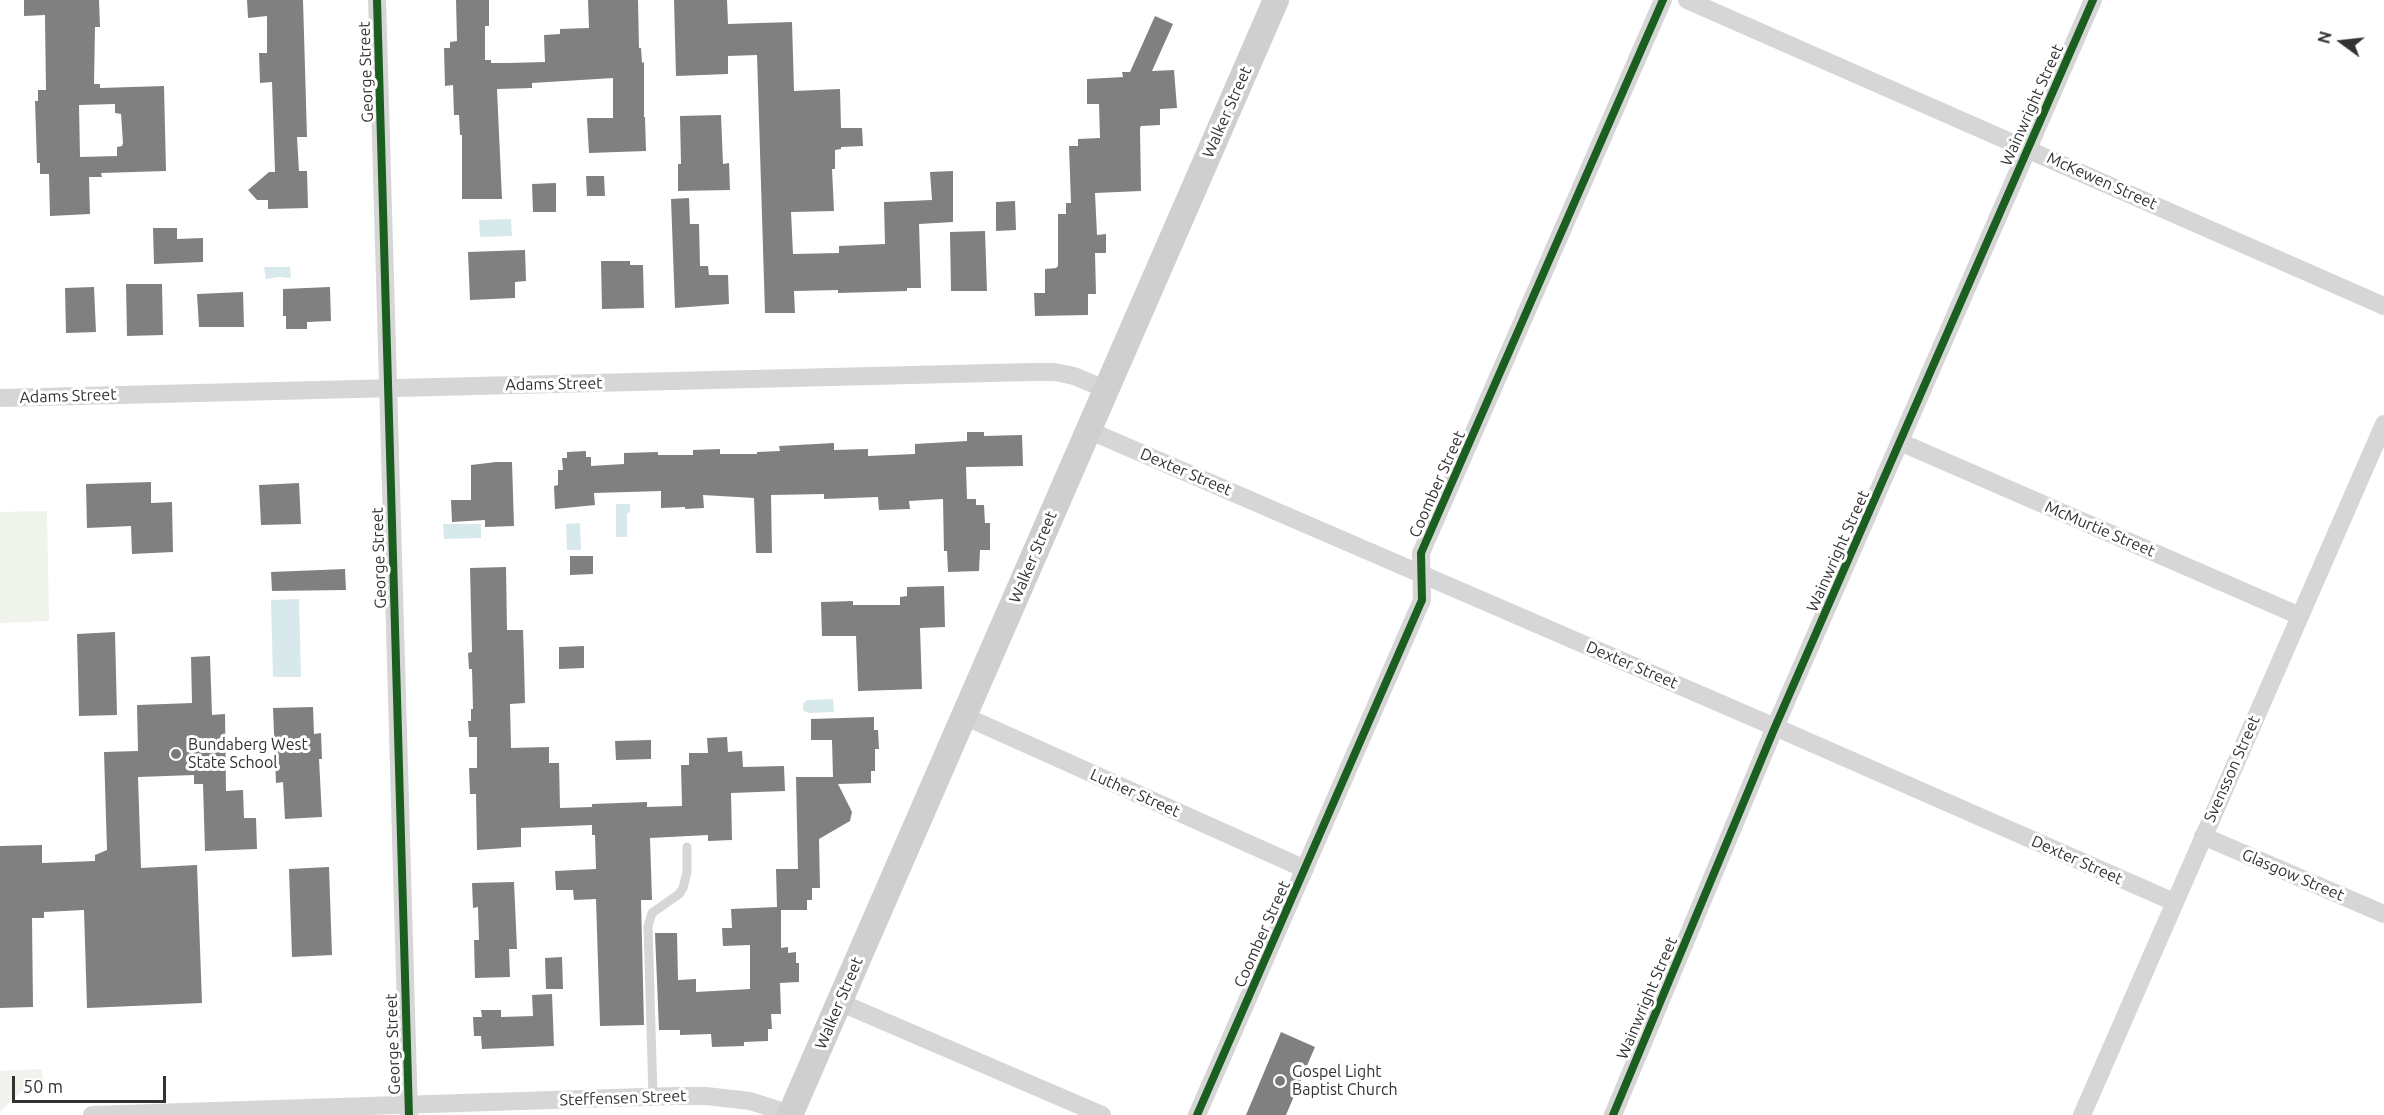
<!DOCTYPE html>
<html>
<head>
<meta charset="utf-8">
<style>
  body { margin:0 }
  #map { position:relative; width:2384px; height:1115px; overflow:hidden; background:#fff; font-family:Ubuntu,sans-serif }
  canvas { display:block }
  .north { position:absolute; left:2312px; top:12px; width:60px; height:60px; -webkit-text-stroke:4px #fff; paint-order:stroke; rotate:285deg; font-size:16px; font-weight:700; line-height:24px; text-align:center; color:#323232 }
  .north::after { content:''; display:block; margin:auto; width:21px; height:27px; background:#323232; clip-path:polygon(50% 0,100% 100%,50% 72%,0 100%) }
  .scale { position:absolute; left:12px; top:1076px; width:154px; height:27px; box-sizing:border-box; border:3px solid #323232; border-top:0; padding-left:8px; font-size:18px; line-height:21px; white-space:nowrap; color:#323232; -webkit-text-stroke:4px #fff; paint-order:stroke }
</style>
</head>
<body>
<div id="map">
<canvas width="2384" height="1115"></canvas>
<div class="north">N</div>
<div class="scale">50 m</div>
</div>
<script>
const g = document.querySelector('canvas').getContext('2d');
g.lineJoin = 'round';
function paint(path, color) { g.fillStyle = color; g.fill(path, 'evenodd'); }
const shape = rows => new Path2D(rows.map(r => 'M' + r).join(''));
function strokePath(path, color, width, dash) { g.strokeStyle = color; g.lineWidth = width; g.lineCap = dash ? 'butt' : 'round'; g.setLineDash(dash || []); g.stroke(path); }
function label(font, color, halo, rows, align = 'center') {
  g.font = font + ' Ubuntu,sans-serif'; g.lineWidth = 6; g.setLineDash([]); g.textBaseline = 'middle'; g.strokeStyle = halo; g.fillStyle = color; for (const [text, x, y, turn = 0] of rows) {
    g.save(); g.translate(x, y); g.rotate((+turn || 0) * Math.PI / 180); g.textAlign = isNaN(turn) ? turn : align; if (halo) g.strokeText(text, 0, 0); g.fillText(text, 0, 0); g.restore();
  }
}
paint(shape([
  [47,511,49,621,0,623,0,512],
  [42,1069,43,1082,26,1087,0,1112,0,1071]
]), '#f0f2ec');
paint(shape([
  [511,219,512,236,480,237,479,220],
  [264,267,290,267,291,277,290,278,279,277,266,279],
  [616,504,630,504,630,512,627,514,627,537,616,537],
  [580,523,581,550,567,550,566,524],
  [443,524,481,524,481,538,444,539],
  [299,599,301,677,273,677,271,600],
  [833,699,834,712,808,713,803,710,803,704,807,700]
]), '#d8e9ec');
paint(shape([
  [24,0,99,0,100,27,95,27,94,84,100,84,100,88,164,86,166,171,101,173,102,177,89,177,90,214,50,216,49,174,40,174,40,163,37,163,35,101,38,101,38,90,46,90,45,18,45,15,24,16],
  [115,104,115,113,121,114,123,143,122,146,117,147,117,156,80,157,79,105],
  [247,0,303,0,307,137,297,137,299,171,307,171,308,208,268,209,268,200,257,200,248,190,269,172,275,172,272,82,260,83,259,53,267,53,267,16,248,18],
  [456,0,489,0,489,26,485,26,485,60,491,60,491,63,508,63,545,62,544,35,560,34,560,29,589,28,588,0,638,0,639,48,641,48,642,63,644,62,644,117,645,117,646,151,589,153,587,118,613,118,613,78,532,83,532,88,497,89,502,199,462,199,462,135,460,135,459,115,454,115,453,85,445,86,444,48,450,48,450,42,457,41],
  [674,0,727,0,728,24,792,22,794,91,840,89,841,128,862,128,863,146,841,147,841,149,835,150,835,169,832,169,834,211,791,212,793,254,839,253,839,246,885,244,884,202,932,200,930,172,953,171,953,222,919,224,921,288,907,288,907,291,838,293,838,290,794,291,795,313,765,313,757,55,728,56,728,74,676,76],
  [1155,16,1173,24,1152,71,1174,70,1177,108,1160,109,1160,125,1141,126,1140,128,1141,191,1095,193,1097,235,1106,234,1106,253,1095,253,1096,294,1088,294,1088,315,1035,316,1034,293,1045,293,1045,269,1056,268,1058,266,1058,214,1066,214,1066,203,1071,203,1069,146,1078,146,1078,139,1100,138,1099,104,1087,104,1087,79,1123,77,1122,72,1130,72],
  [721,115,723,164,729,163,730,190,678,191,678,164,681,164,680,116],
  [586,176,604,176,605,196,587,196],
  [556,183,556,212,533,212,532,184],
  [689,198,690,224,699,224,700,266,708,266,709,275,728,275,729,304,675,308,671,199],
  [1015,201,1016,230,996,231,996,202],
  [153,228,177,228,177,239,203,238,203,262,154,264],
  [985,231,987,291,951,291,950,232],
  [525,250,526,281,515,282,515,298,470,300,468,252],
  [601,261,630,261,630,265,643,265,644,308,602,309],
  [126,284,162,284,163,335,127,336],
  [94,287,96,332,66,333,65,288],
  [330,287,331,321,307,322,307,329,286,329,286,316,283,316,283,289],
  [243,292,244,327,199,327,197,294],
  [967,432,984,432,984,436,1022,435,1023,466,966,467,967,499,976,499,976,505,984,505,985,523,990,523,990,550,980,550,979,571,948,572,947,551,944,551,943,499,909,501,910,509,879,510,878,497,824,499,824,494,771,495,772,553,756,553,754,498,703,495,704,508,685,509,685,507,661,508,661,491,594,493,595,505,555,509,554,486,558,485,558,470,563,470,562,458,567,458,567,452,586,451,586,457,591,457,591,466,624,464,624,453,658,452,658,455,693,455,693,450,720,449,720,454,757,454,757,452,780,451,779,446,834,443,834,450,868,449,868,456,915,454,915,444,967,441],
  [496,462,512,462,514,526,485,527,485,520,452,522,451,500,471,500,471,465],
  [151,482,151,503,172,502,173,552,132,554,131,526,87,528,86,484],
  [299,483,301,524,261,525,259,485],
  [570,556,593,556,593,574,570,575],
  [506,567,507,630,523,630,524,661,525,703,510,704,511,748,549,747,549,763,559,763,560,808,592,807,592,804,647,802,647,807,682,806,681,765,689,765,689,753,708,753,707,738,727,737,728,752,742,751,743,767,784,766,785,791,731,793,732,840,708,841,708,835,650,838,652,900,641,900,644,1025,600,1026,596,899,574,900,573,890,556,890,555,871,596,869,595,835,592,835,592,825,521,828,521,847,477,850,476,794,470,794,469,768,477,768,477,737,469,737,468,721,471,721,471,709,473,709,472,669,469,669,468,653,472,652,470,568],
  [345,569,346,590,272,591,271,572],
  [944,586,945,627,920,628,922,689,858,691,856,636,822,636,821,602,853,601,853,605,900,605,900,597,907,596,907,587],
  [115,632,117,715,79,716,77,634],
  [584,646,584,668,559,669,559,647],
  [210,656,212,715,225,714,226,791,243,790,244,818,256,818,257,849,205,851,203,784,194,784,194,775,138,777,141,868,197,865,202,1003,87,1008,84,910,44,912,44,918,32,918,33,1007,0,1008,0,846,42,845,42,863,95,861,95,855,107,850,104,752,138,751,137,705,192,703,191,657],
  [313,707,314,734,321,733,322,759,319,759,322,817,285,819,283,782,276,783,273,708],
  [874,717,874,730,878,730,879,749,875,749,875,771,871,771,871,783,838,784,852,812,850,821,819,839,820,888,812,888,812,900,807,900,807,910,781,910,781,948,788,947,788,953,796,952,796,963,799,963,799,982,780,983,781,1014,771,1014,772,1029,768,1029,768,1041,744,1042,744,1046,712,1047,711,1034,680,1035,680,1030,659,1030,655,933,677,933,678,980,696,979,696,992,750,989,750,945,723,946,722,928,732,928,731,909,777,907,776,869,798,869,796,777,833,777,832,740,811,740,811,719],
  [651,740,651,759,616,760,615,741],
  [329,867,332,955,292,957,289,869],
  [514,882,517,949,509,949,510,977,475,978,474,940,479,940,478,907,473,908,472,883],
  [562,957,563,989,546,989,545,958],
  [552,994,554,1046,482,1049,481,1036,474,1036,473,1017,482,1017,481,1010,501,1010,501,1017,533,1016,532,995],
  [1281,1032,1315,1047,1286,1115,1246,1115]
]), '#808080');
strokePath(shape([
  [653,1096,648,926,652,913,679,894,683,888,687,872,687,847]
]), '#d6d6d6', 9);
strokePath(shape([
  [377,0,409,1115],
  [1687,0,2384,306],
  [0,398,1030,372,1055,372,1074,376,1105,389],
  [1088,430,1775,727,2174,902],
  [1900,442,2300,616],
  [964,716,1305,869],
  [2203,836,2384,914],
  [839,1002,1102,1115],
  [92,1115,675,1096,706,1096,750,1101,791,1114],
  [1197,1115,1422,600,1421,553,1663,0],
  [1613,1115,1775,727,2093,0],
  [2082,1115,2384,424]
]), '#d6d6d6', 18);
strokePath(shape([
  [790,1115,1276,0]
]), '#cfcfcf', 26);
strokePath(shape([
  [377,0,409,1115],
  [1197,1115,1422,600,1421,553,1663,0],
  [1613,1115,1775,727,2093,0]
]), '#1b5e20', 8);
for (const [x, y, r, color] of [
  [176,754,6,"#7a7a7a"],
  [1280,1081,6,"#7a7a7a"]
]) { const dot = new Path2D(); dot.arc(x, y, r, 0, 2 * Math.PI); g.fillStyle = color; g.fill(dot); strokePath(dot, '#fff', 2); }
label('16px', '#323232', '#fff', [
  ["George Street",366,72,-92],
  ["Wainwright Street",2032,105,-66],
  ["Walker Street",1227,112,-66],
  ["McKewen Street",2102,181,24],
  ["Adams Street",554,384,-1],
  ["Adams Street",68,396,-2],
  ["Dexter Street",1186,472,23],
  ["Coomber Street",1437,484,-66],
  ["McMurtie Street",2100,529,23],
  ["Wainwright Street",1838,551,-66],
  ["Walker Street",1033,557,-67],
  ["George Street",379,558,-92],
  ["Dexter Street",1632,665,23],
  ["Svensson Street",2232,769,-66],
  ["Luther Street",1135,793,24],
  ["Dexter Street",2077,860,24],
  ["Glasgow Street",2293,875,23],
  ["Coomber Street",1262,934,-66],
  ["Wainwright Street",1647,998,-67],
  ["Walker Street",839,1003,-67],
  ["George Street",393,1044,-92],
  ["Steffensen Street",623,1098,-2]
]);
label('16px', '#323232', '#fff', [
  ["Bundaberg West",188,745],
  ["State School",188,763],
  ["Gospel Light",1292,1072],
  ["Baptist Church",1292,1090]
], 'left');
</script>
</body>
</html>
